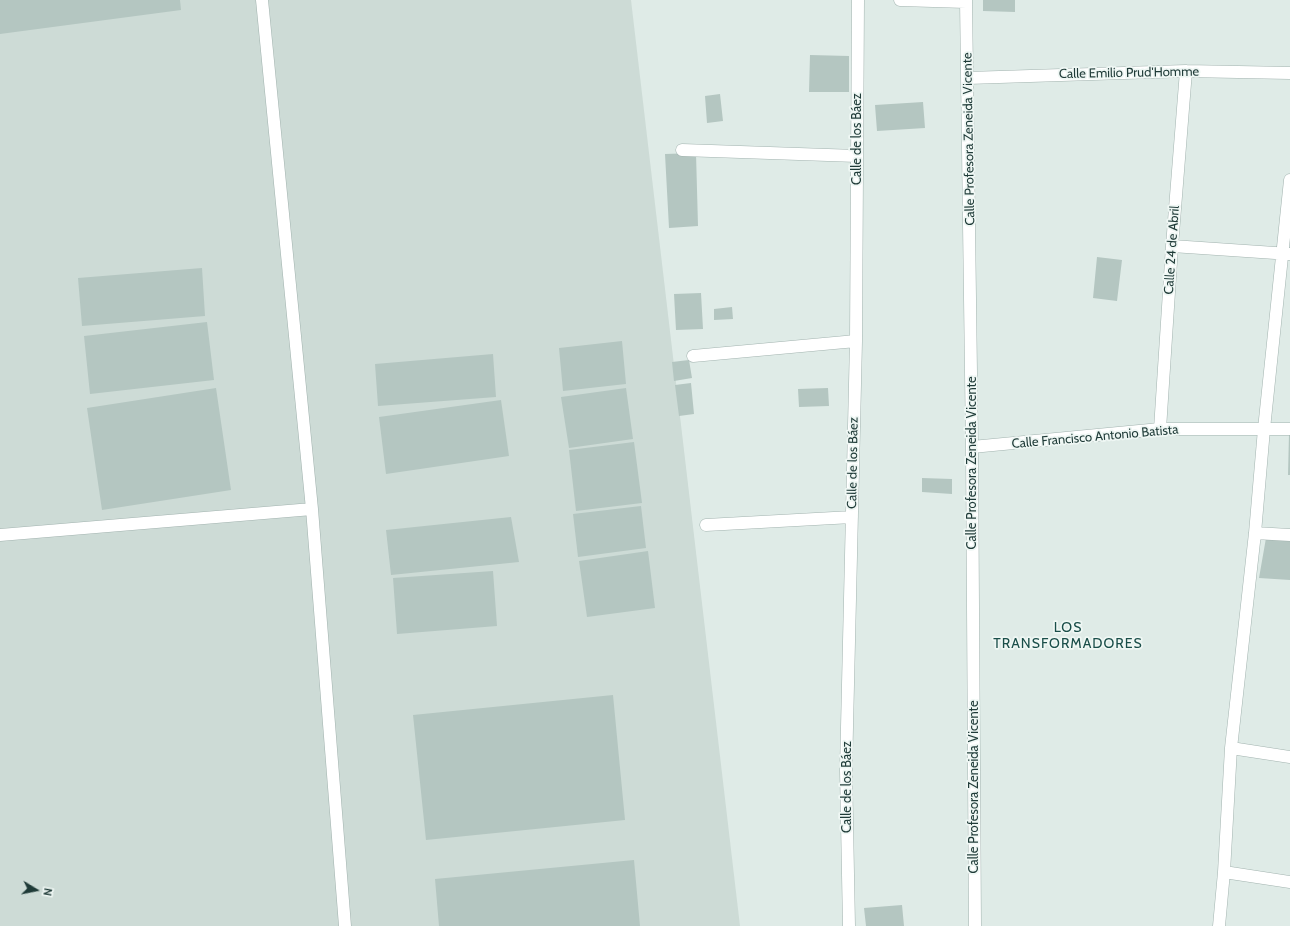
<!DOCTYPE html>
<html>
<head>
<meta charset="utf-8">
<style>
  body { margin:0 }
  #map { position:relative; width:1290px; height:926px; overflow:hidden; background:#dfebe7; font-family:Cabin,sans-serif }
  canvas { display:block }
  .north { position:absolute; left:16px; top:870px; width:40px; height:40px; -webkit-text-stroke:3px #eff7f4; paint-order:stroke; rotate:100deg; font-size:11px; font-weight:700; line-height:16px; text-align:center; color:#1f3b38 }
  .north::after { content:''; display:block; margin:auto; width:14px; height:18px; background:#1f3b38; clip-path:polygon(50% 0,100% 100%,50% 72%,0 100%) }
</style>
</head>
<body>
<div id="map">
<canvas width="1290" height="926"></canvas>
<div class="north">N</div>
</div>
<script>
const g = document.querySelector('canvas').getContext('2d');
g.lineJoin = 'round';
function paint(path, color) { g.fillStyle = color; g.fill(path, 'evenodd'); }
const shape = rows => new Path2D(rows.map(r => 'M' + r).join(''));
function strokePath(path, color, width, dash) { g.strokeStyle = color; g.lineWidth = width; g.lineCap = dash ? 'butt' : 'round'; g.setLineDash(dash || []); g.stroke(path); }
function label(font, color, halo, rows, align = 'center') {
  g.font = font + ' Cabin,sans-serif'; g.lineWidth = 3.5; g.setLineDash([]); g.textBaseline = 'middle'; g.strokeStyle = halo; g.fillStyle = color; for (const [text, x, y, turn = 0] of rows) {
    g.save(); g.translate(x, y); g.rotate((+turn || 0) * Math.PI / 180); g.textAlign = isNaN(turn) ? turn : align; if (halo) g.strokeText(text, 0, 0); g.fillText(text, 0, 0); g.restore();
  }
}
paint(shape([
  [0,0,631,0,740,926,0,926]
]), '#cddbd6');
paint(shape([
  [0,0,180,0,181,10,0,34],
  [983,0,1015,0,1015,12,983,11],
  [810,55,849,56,849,92,809,92],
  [720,94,723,121,707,123,705,96],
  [923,102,925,128,877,131,875,105],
  [696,153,698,226,669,228,665,154],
  [1097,257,1122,260,1117,301,1093,298],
  [202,268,205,316,82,326,78,278],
  [701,293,703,329,676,330,674,294],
  [732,307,733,319,714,320,714,309],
  [207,322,214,380,90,394,84,336],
  [622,341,626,384,563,391,559,348],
  [493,354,496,397,378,406,375,364],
  [689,360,692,378,674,381,672,362],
  [691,383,694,414,679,416,675,385],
  [216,388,231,490,102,510,87,408],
  [626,388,633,439,569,448,561,397],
  [828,388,829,406,799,407,798,389],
  [501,400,509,456,386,474,379,417],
  [1289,434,1290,434,1290,475,1288,475],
  [634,442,642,503,576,511,569,450],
  [922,478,952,479,952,494,922,492],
  [641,506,646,548,578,557,573,514],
  [511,517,519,562,391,575,386,530],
  [1266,538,1290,541,1290,580,1259,578],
  [648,551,655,608,587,617,579,561],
  [493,571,497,626,397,634,393,578],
  [613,695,625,820,426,840,413,715],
  [634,860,640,926,439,926,435,879],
  [902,905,904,926,866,926,864,908]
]), '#b4c6c1');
const minor = shape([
  [262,0,312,509,345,926],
  [900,0,966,2],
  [966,0,972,447,975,926],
  [968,78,1186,71,1290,73],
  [682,150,857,156],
  [1172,246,1290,254],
  [693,356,856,341],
  [1160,429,1172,246,1186,71],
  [972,447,1160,429,1290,429],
  [706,525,852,517],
  [1255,533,1290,535],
  [0,535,312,509],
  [1231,748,1290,757],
  [1224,872,1290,882],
  [849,926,846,770,856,341,858,0],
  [1219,926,1224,872,1231,748,1255,533,1264,429,1290,180]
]);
strokePath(minor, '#a2b3af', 13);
strokePath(minor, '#fff', 12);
label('13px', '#1f3b38', '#eff7f4', [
  ["Calle Emilio Prud'Homme",1129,73,-1],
  ["Calle de los Báez",857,139,-90],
  ["Calle Profesora Zeneida Vicente",969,139,-91],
  ["Calle 24 de Abril",1172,250,-86],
  ["Calle Francisco Antonio Batista",1095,437,-5],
  ["Calle de los Báez",853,463,-89],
  ["Calle Profesora Zeneida Vicente",972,463,-90],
  ["Calle de los Báez",847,787,-90],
  ["Calle Profesora Zeneida Vicente",974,787,-90]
]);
g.letterSpacing = '1px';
label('14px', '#1a4e49', '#eff7f4', [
  ["LOS",1068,628],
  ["TRANSFORMADORES",1068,644]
]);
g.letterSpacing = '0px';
</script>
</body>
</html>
